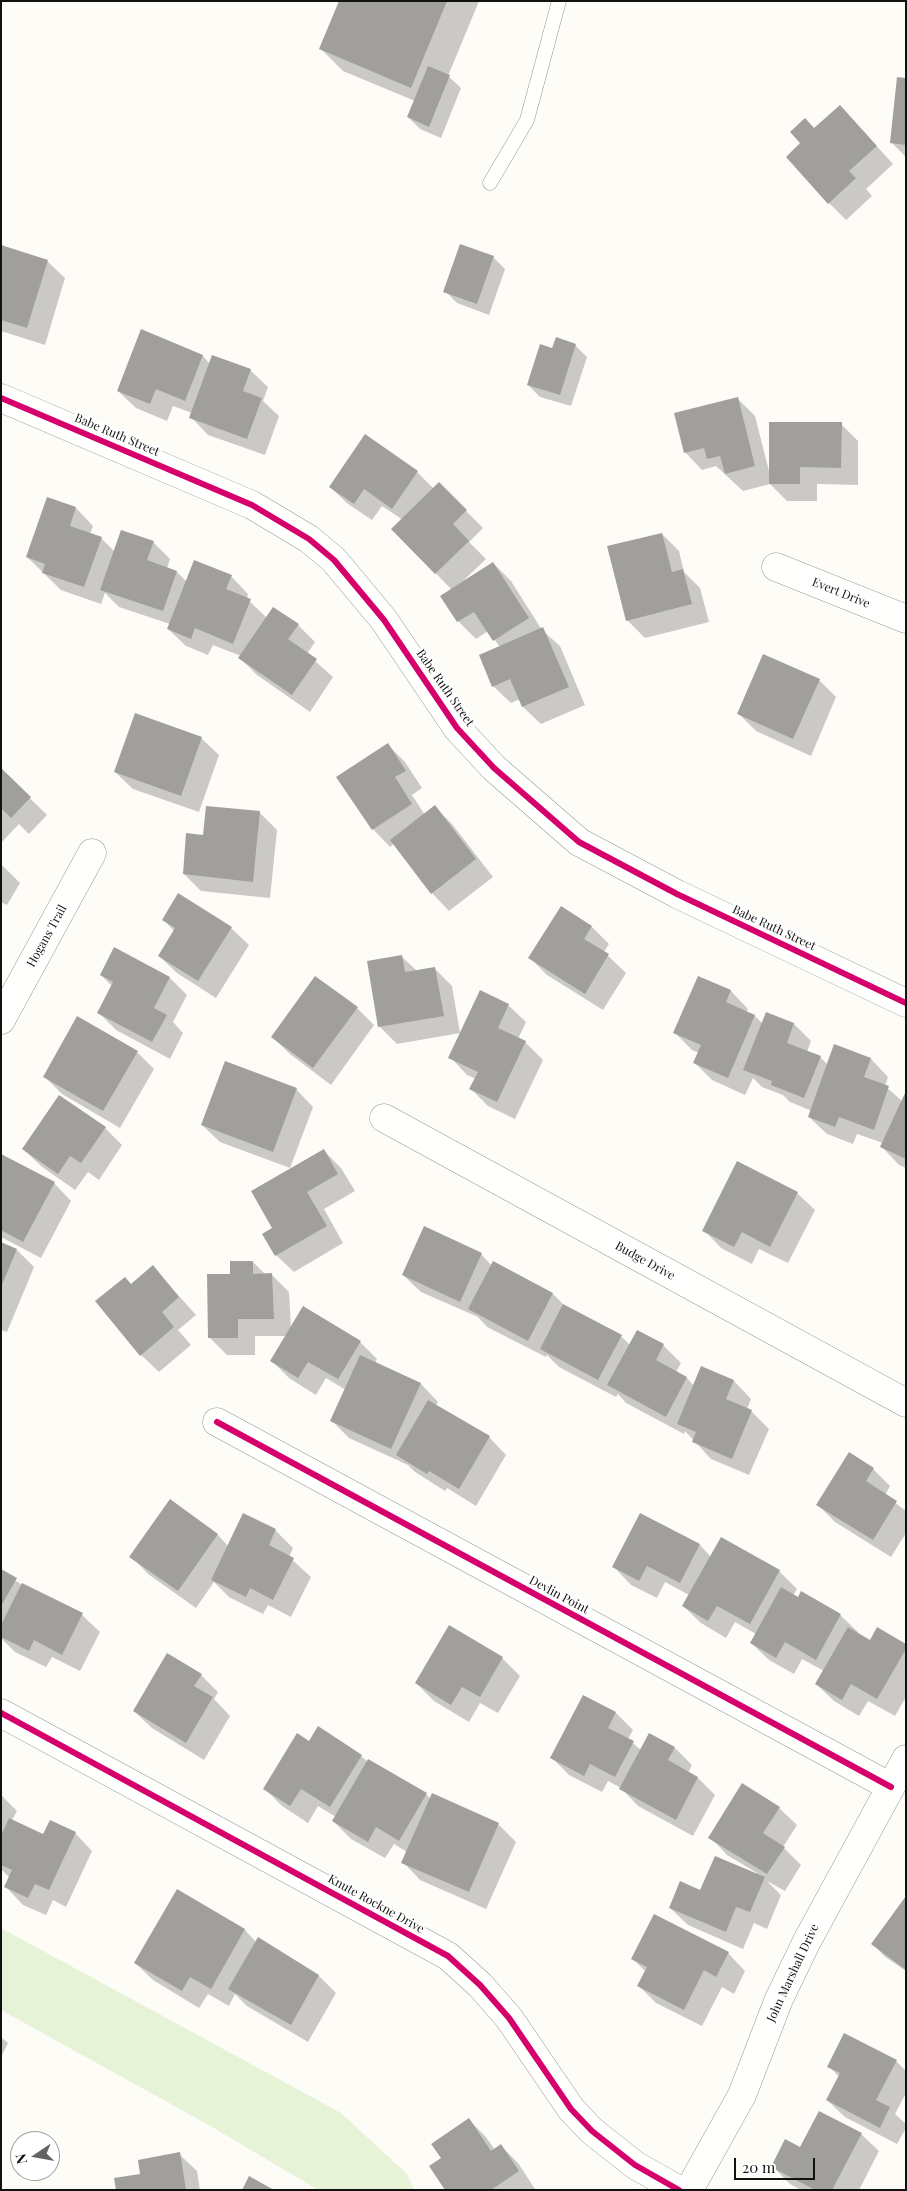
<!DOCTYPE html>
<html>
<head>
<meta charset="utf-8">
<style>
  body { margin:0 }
  #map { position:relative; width:907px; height:2191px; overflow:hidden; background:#fdfcf7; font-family:"Playfair Display",serif }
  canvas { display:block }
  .frame { position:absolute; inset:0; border:2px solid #111; pointer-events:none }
  .north { position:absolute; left:10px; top:2131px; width:50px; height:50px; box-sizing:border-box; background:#fff; border:1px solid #a0a0a0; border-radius:50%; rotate:258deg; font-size:14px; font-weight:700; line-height:20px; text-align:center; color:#111 }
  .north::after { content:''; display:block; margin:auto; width:18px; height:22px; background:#646362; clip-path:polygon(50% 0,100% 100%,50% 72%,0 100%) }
  .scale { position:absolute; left:734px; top:2158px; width:81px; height:22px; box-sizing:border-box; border:2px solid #111; border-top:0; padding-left:6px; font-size:15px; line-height:18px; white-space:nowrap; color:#111; -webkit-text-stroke:4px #fff; paint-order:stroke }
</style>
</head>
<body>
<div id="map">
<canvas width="907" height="2191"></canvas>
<div class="frame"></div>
<div class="north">N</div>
<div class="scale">20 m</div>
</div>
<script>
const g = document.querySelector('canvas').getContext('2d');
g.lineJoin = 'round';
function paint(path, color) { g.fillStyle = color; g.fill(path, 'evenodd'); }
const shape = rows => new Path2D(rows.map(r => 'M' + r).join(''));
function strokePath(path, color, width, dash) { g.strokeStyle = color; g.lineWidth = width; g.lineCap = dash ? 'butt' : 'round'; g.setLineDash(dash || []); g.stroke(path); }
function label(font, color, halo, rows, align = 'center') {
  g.font = font + ' "Playfair Display",serif'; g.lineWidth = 5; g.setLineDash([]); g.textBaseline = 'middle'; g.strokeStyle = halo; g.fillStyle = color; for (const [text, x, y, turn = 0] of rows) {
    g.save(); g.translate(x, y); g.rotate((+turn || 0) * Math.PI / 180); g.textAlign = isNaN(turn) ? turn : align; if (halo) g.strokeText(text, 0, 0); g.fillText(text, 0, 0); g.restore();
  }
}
paint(shape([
  [1,1928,341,2113,407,2174,414,2190,318,2190,214,2128,1,2010]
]), '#e7f3d7');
paint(shape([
  [340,1,479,1,448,76,461,88,441,138,420,129,408,117,415,101,343,71,321,49],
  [906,80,906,157,891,142],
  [840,106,893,164,866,189,872,196,846,220,829,203,815,129],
  [1,247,47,261,65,278,45,345,1,331],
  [493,257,505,269,489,315,457,303,445,291],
  [575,345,587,357,571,406,540,397,528,385],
  [203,356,210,364,250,370,268,387,263,401,279,416,265,455,208,435,191,417,192,413,173,406,167,421,136,408,118,391],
  [737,398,755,416,769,471,841,424,858,441,858,485,817,484,817,501,787,501,770,484,743,491,716,466,702,470,685,452],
  [417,472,434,489,439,484,483,528,469,542,486,559,463,581,493,563,511,581,542,630,560,646,585,705,541,724,523,707,520,699,511,703,493,686,500,647,488,631,476,639,458,621,442,596,452,590,393,529,403,520,382,506,372,520,348,504,330,487],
  [47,498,76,508,93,526,90,534,101,538,115,552,153,542,170,559,167,569,177,572,187,582,231,576,248,594,247,599,267,618,298,625,315,642,307,654,333,677,310,712,257,675,240,658,241,656,213,645,208,655,186,646,168,629,170,624,119,607,105,593,101,604,61,590,27,557],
  [662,534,679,551,684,572,700,588,709,622,645,638,627,620],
  [819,680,836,697,811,756,756,731,739,714],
  [201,738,219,755,199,812,133,789,115,772],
  [388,745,405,762,422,788,412,795,425,815,435,807,452,824,493,877,449,911,432,893,394,844,390,847,373,829],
  [1,770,47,815,29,834,19,824,1,843],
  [259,812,277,830,270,898,201,891,184,874,204,836],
  [1,864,20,883,7,905,1,902],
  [561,908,592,927,609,944,604,952,626,973,603,1010,547,975,530,958],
  [164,920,231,928,249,945,216,998,177,973,159,956,174,931],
  [401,956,417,971,434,968,452,986,460,1033,397,1044,380,1027],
  [101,975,170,978,187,995,173,1022,183,1033,170,1059,116,1030,98,1012,112,986],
  [699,978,731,991,748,1009,746,1012,755,1016,763,1024,794,1024,811,1041,807,1052,820,1057,828,1065,871,1059,888,1077,885,1086,902,1101,906,1094,906,1168,899,1165,882,1147,883,1143,857,1134,853,1144,827,1134,809,1117,812,1111,790,1102,783,1095,762,1087,753,1078,745,1095,712,1080,695,1063,699,1053,692,1050,675,1033],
  [508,1005,526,1022,518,1039,525,1042,543,1060,515,1119,488,1106,471,1089,476,1079,467,1075,450,1057],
  [357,1008,374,1025,331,1085,290,1054,272,1037],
  [137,1052,154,1069,120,1128,62,1094,44,1076],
  [296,1089,313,1107,290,1168,220,1142,202,1125],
  [105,1128,122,1145,99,1180,88,1172,75,1190,41,1166,23,1149],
  [323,1150,341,1168,355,1191,324,1209,343,1243,294,1272,276,1255,274,1228],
  [1,1156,54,1183,71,1201,41,1258,1,1237],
  [797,1193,815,1210,788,1263,759,1249,752,1264,721,1248,704,1230],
  [425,1228,481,1254,492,1266,494,1263,553,1294,566,1307,621,1336,630,1345,663,1345,681,1363,676,1372,687,1378,694,1386,702,1367,734,1381,751,1399,747,1409,751,1411,769,1429,749,1475,711,1459,685,1431,684,1434,626,1403,618,1394,616,1397,559,1367,547,1355,546,1357,487,1327,478,1317,421,1292,403,1275],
  [1,1243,17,1250,34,1267,7,1332,1,1330],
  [253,1262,266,1275,272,1275,289,1292,291,1329,360,1342,377,1359,375,1363,421,1384,438,1402,436,1406,489,1437,506,1455,476,1506,447,1488,445,1491,415,1472,408,1465,349,1438,332,1421,346,1390,326,1378,316,1395,289,1378,272,1361,287,1336,255,1336,255,1355,227,1355,210,1338,231,1275],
  [153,1267,196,1315,178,1330,191,1345,159,1372,141,1355,97,1301,131,1285],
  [873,1469,890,1486,885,1495,906,1511,906,1533,891,1557,835,1522,818,1505],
  [170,1501,218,1535,228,1546,244,1515,275,1530,293,1548,289,1557,311,1577,291,1617,268,1605,263,1614,229,1597,214,1582,196,1608,148,1574,131,1556],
  [641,1514,700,1545,711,1557,722,1538,779,1571,797,1589,793,1596,840,1615,858,1632,857,1634,870,1642,906,1646,906,1697,895,1716,868,1701,859,1716,834,1701,816,1684,824,1671,802,1659,794,1674,769,1660,751,1643,756,1634,735,1622,726,1638,701,1623,683,1606,689,1595,665,1582,657,1598,631,1585,614,1567],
  [1,1571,22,1585,82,1615,100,1632,80,1671,52,1657,46,1667,15,1652,1,1638],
  [449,1627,502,1658,520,1676,498,1713,480,1703,469,1722,434,1701,416,1683],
  [201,1675,218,1692,214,1699,230,1716,204,1760,152,1728,134,1711],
  [584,1696,616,1713,633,1730,628,1739,641,1750,675,1748,692,1765,688,1773,698,1778,715,1795,693,1836,638,1806,621,1788,608,1781,602,1792,569,1775,552,1758],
  [309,1742,361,1756,368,1762,426,1794,431,1799,498,1824,516,1842,486,1909,420,1880,403,1862,407,1852,394,1844,385,1858,351,1839,333,1821,336,1817,318,1806,308,1823,282,1806,264,1788],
  [1,1795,17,1811,12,1820,44,1836,75,1833,92,1851,66,1907,53,1900,46,1915,23,1905,6,1887,9,1877,1,1869],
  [779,1808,797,1825,783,1847,801,1865,785,1891,767,1881,781,1895,767,1929,754,1923,743,1949,688,1925,670,1908,701,1892,757,1873,727,1855,710,1837],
  [177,1891,245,1930,256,1942,258,1939,319,1976,336,1993,308,2042,247,2006,235,1994,229,2006,208,1994,199,2008,153,1980,135,1963],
  [906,1899,906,1971,884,1956,873,1944],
  [728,1953,745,1971,734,1994,722,1987,702,2026,656,2003,638,1985,645,1971,633,1959],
  [1,2037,8,2043,1,2057],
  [896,2061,906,2071,906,2093,895,2114,906,2124,906,2128,897,2144,845,2117,827,2100,839,2077,829,2066],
  [469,2120,486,2137,495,2150,501,2146,518,2163,535,2189,446,2190,442,2158],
  [861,2134,879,2151,859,2190,801,2190,790,2184,773,2167,801,2148],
  [179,2154,197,2171,200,2190,117,2190]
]), '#0003');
paint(shape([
  [339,1,447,1,411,88,319,49],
  [428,66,450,75,429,127,407,117],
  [897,77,906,78,906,145,890,143],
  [840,105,877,146,849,171,856,178,828,204,786,157,800,143,790,132,805,118,814,128],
  [460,244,494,256,477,304,443,292],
  [1,245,48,260,27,328,1,320],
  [141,329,203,355,185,401,156,389,150,404,117,391],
  [556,337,576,344,560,395,527,385,540,344,552,348],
  [212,355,251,369,243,391,262,398,247,439,189,418],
  [738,397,755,466,725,474,720,456,707,459,704,448,684,453,674,413],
  [769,422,842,422,841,468,800,467,800,484,769,484],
  [365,434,418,471,392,509,364,489,354,504,329,487],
  [439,482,467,510,453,524,469,541,435,574,391,529],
  [47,497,76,507,70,526,102,537,84,587,42,573,45,564,26,557],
  [121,530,154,541,147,560,177,571,163,611,100,590],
  [662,533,672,572,683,569,692,604,626,621,607,546],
  [194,560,232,575,226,589,251,599,233,644,195,628,191,639,167,629],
  [493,562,529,618,493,641,474,612,457,622,440,596],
  [273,607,299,624,288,639,317,659,292,695,238,658],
  [543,627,569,687,522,707,510,679,492,687,479,655],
  [763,654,820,679,793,739,737,714],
  [135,713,202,737,181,796,114,772],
  [388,743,406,771,395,777,412,804,372,830,336,777],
  [1,768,31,797,11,818,1,808],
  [435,805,476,859,431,894,390,840],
  [206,806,260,811,253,882,183,874,186,833,203,835],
  [178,893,232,927,198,981,158,956,175,928,162,920],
  [561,906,592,926,584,939,609,954,585,994,528,958],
  [114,947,170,977,154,1008,167,1015,152,1042,97,1013,113,982,100,975],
  [402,955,405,972,435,967,444,1016,378,1027,367,961],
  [315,976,358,1007,313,1068,271,1037],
  [698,976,731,990,726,1002,755,1015,728,1078,693,1063,701,1045,673,1033],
  [480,990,509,1004,498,1028,526,1041,497,1102,469,1089,478,1072,448,1058],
  [766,1012,794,1023,787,1043,821,1056,804,1098,771,1085,772,1081,743,1070],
  [77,1016,138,1051,103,1111,43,1077],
  [834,1044,871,1058,864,1077,889,1086,874,1130,839,1117,835,1127,808,1117],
  [225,1061,297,1088,273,1152,201,1125],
  [906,1091,906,1159,880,1147],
  [59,1095,106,1127,81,1163,70,1156,58,1174,22,1149],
  [324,1149,338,1174,307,1192,327,1226,275,1256,262,1234,272,1228,251,1191],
  [1,1154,55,1182,23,1242,1,1230],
  [737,1161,798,1192,770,1247,742,1232,734,1247,702,1231],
  [424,1226,482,1253,460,1302,402,1275],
  [1,1242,17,1249,1,1287],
  [230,1261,253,1261,253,1274,272,1273,274,1319,238,1319,238,1338,208,1338,207,1274,230,1274],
  [493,1261,553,1293,528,1341,468,1309],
  [153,1265,179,1297,162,1312,174,1327,140,1356,95,1301,125,1277,131,1284],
  [563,1304,622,1335,598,1380,540,1349],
  [303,1306,361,1341,338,1379,308,1362,298,1378,270,1361],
  [637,1330,664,1344,656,1360,687,1377,666,1417,607,1385],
  [360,1355,421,1383,391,1449,330,1421],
  [701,1366,734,1380,726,1399,752,1410,732,1459,692,1442,696,1432,677,1424],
  [428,1400,490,1436,459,1489,429,1471,427,1474,396,1455],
  [849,1452,874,1468,866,1481,897,1501,873,1540,816,1505],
  [170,1499,218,1534,178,1591,129,1557],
  [243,1513,276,1529,269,1545,294,1558,273,1600,250,1588,246,1597,211,1580],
  [640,1513,700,1544,680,1583,647,1566,639,1581,612,1567],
  [721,1537,780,1570,750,1624,717,1606,708,1621,682,1606],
  [1,1569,17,1578,1,1606],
  [22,1583,83,1613,62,1655,34,1640,29,1651,1,1637,1,1625],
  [781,1587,798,1597,801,1591,841,1614,816,1660,785,1642,776,1658,750,1643],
  [449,1625,503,1657,480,1697,462,1687,451,1705,415,1683],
  [848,1627,870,1640,877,1627,906,1644,906,1649,877,1699,851,1684,842,1700,815,1684],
  [167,1653,202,1674,194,1686,213,1697,186,1743,133,1711],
  [583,1695,616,1712,608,1728,634,1741,615,1777,590,1764,584,1776,550,1758],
  [318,1726,362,1755,330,1807,301,1789,290,1806,263,1789,297,1733,309,1741],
  [649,1733,675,1747,668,1760,698,1777,676,1820,619,1789],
  [368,1759,427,1793,399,1841,376,1827,368,1842,332,1821],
  [742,1783,780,1807,763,1833,785,1847,767,1874,708,1838],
  [432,1793,499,1823,469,1892,401,1863],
  [9,1818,43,1834,50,1820,76,1832,49,1890,35,1884,28,1898,4,1887,12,1870,1,1865,1,1836],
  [715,1856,765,1877,750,1912,736,1907,726,1932,669,1908,680,1881,700,1890],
  [177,1889,245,1929,211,1989,190,1977,182,1991,134,1963],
  [906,1896,906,1970,871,1944],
  [654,1914,729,1952,716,1977,704,1970,684,2010,637,1986,647,1967,631,1959],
  [258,1937,319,1975,291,2025,228,1989],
  [844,2033,897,2060,876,2100,890,2107,880,2128,826,2100,840,2073,827,2067],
  [819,2111,862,2133,832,2190,815,2190,771,2167,785,2139,800,2147],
  [469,2118,491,2151,501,2144,519,2171,491,2190,445,2190,429,2166,441,2158,431,2144],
  [180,2152,186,2190,116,2190,114,2178,140,2174,138,2160],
  [249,2176,274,2190,242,2190]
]), '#a19f9c');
const lane = shape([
  [490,183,527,120,559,1]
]);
const street = shape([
  [1,398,252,505,309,539,334,560,384,620,457,728,494,768,579,842,677,894,906,1003],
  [776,567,906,619],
  [1,1020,92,853],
  [384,1118,906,1403],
  [217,1422,891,1787],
  [1,1713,448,1956,480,1985,509,2018,571,2109,592,2131,635,2165,679,2190],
  [689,2190,742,2095,779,1999,807,1941,906,1759]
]);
strokePath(lane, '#979795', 15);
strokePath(street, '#979795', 29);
strokePath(lane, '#fffffe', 14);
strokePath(street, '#fffffe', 28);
strokePath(shape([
  [1,398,252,505,309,539,334,560,384,620,457,728,494,768,579,842,677,894,906,1003],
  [217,1422,891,1787],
  [1,1713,448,1956,480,1985,509,2018,571,2109,592,2131,635,2165,679,2190]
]), '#d6006c', 6);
label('12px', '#111', '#fff', [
  ["Babe Ruth Street",117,435,23],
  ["Evert Drive",841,593,22],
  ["Babe Ruth Street",445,688,55],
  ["Babe Ruth Street",774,928,25],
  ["Hogans Trail",47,936,-61],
  ["Budge Drive",645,1261,29],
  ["Devlin Point",559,1595,28],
  ["Knute Rockne Drive",376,1904,29],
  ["John Marshall Drive",793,1973,-65]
]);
</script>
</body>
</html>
